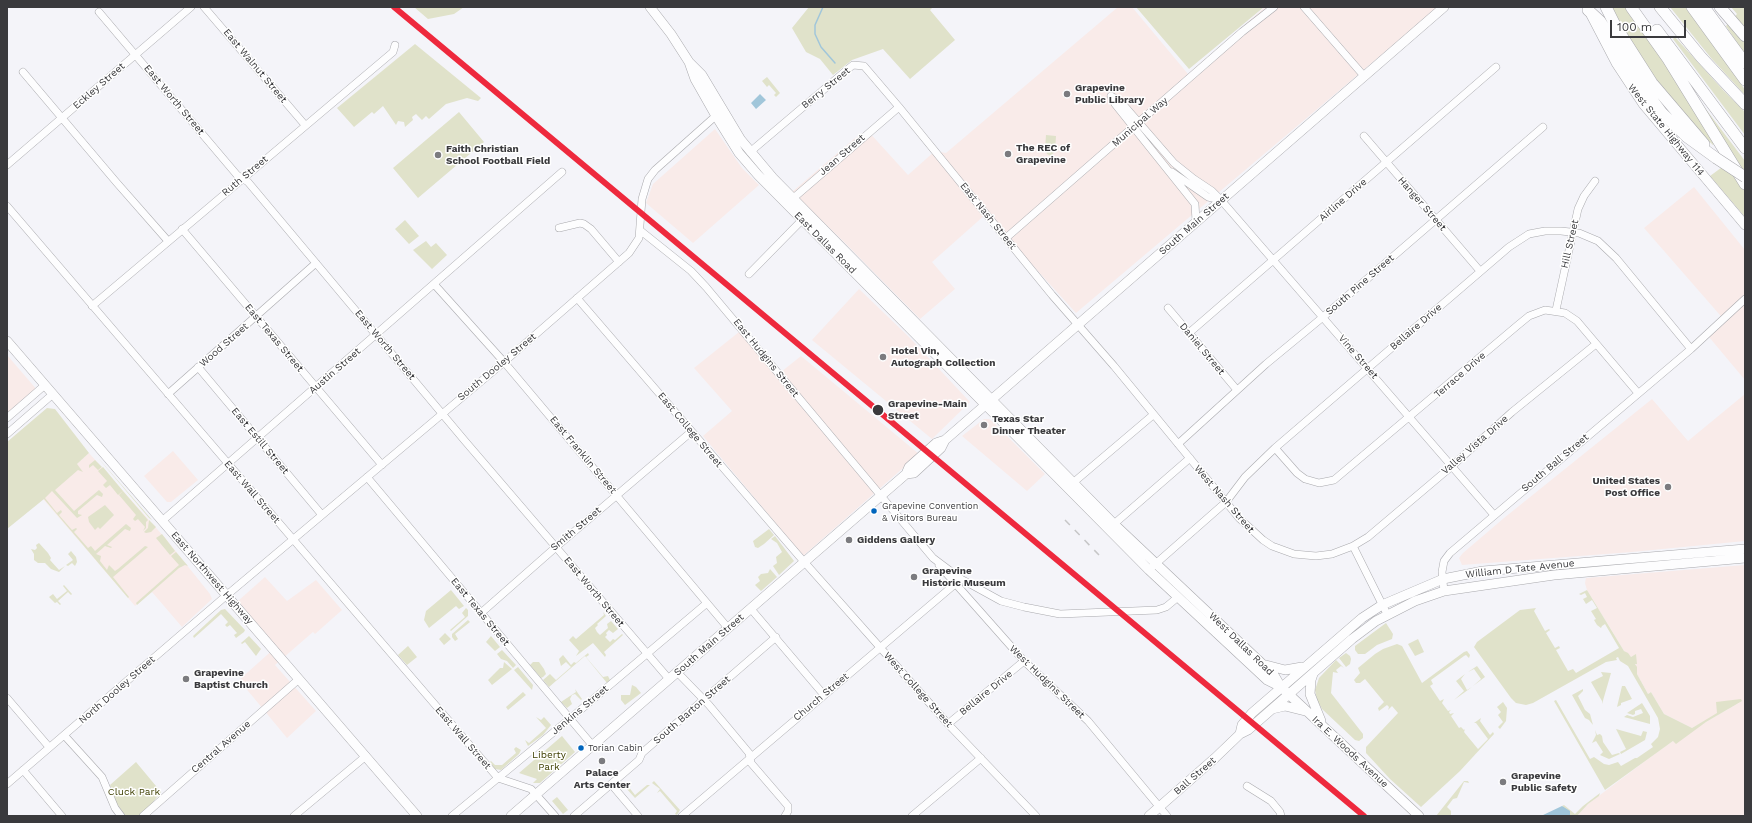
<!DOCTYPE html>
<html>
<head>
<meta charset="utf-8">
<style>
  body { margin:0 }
  #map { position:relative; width:1752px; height:823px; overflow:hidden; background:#f4f4f9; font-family:"Work Sans",sans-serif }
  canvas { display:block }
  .frame { position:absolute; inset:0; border:8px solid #3a3a3d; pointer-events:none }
  .scale { position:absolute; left:1610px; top:20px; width:76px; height:18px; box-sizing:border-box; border:2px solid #3a3a3d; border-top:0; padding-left:5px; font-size:12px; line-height:14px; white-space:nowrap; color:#3a3a3d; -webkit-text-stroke:3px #fff; paint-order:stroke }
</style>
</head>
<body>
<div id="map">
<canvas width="1752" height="823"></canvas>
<div class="frame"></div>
<div class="scale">100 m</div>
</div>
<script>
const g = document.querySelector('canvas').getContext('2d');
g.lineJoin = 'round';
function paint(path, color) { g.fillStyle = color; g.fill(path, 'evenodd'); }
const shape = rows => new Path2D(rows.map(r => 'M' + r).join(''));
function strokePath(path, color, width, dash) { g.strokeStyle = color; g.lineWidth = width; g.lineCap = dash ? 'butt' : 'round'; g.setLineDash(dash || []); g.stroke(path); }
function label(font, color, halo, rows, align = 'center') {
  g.font = font + ' "Work Sans",sans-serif'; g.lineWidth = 3; g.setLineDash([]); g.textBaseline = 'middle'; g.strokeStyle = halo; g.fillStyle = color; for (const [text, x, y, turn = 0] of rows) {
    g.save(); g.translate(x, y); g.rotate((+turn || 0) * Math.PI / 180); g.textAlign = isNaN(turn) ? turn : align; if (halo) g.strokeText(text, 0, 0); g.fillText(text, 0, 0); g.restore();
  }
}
paint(shape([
  [1118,7,1132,7,1188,74,1265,7,1438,7,1076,313,986,214,932,262,955,289,920,319,845,243,792,192,854,139,867,130,908,175,935,151,946,153],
  [715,129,742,168,759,185,693,243,646,203,653,184],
  [1694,187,1745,250,1745,380,1709,337,1726,322,1644,228],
  [859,289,909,337,970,402,932,439,812,340],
  [739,332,776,376,801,356,919,454,803,556,703,436,732,411,694,368],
  [7,355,38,391,7,418],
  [1745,394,1745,541,1632,552,1462,565,1459,558,1463,553,1504,518,1652,399,1688,441],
  [984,419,989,419,992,421,1045,474,1027,491,962,436],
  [173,451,198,480,171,502,167,502,144,476],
  [89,453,166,539,210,594,212,599,182,627,152,592,135,606,43,499,77,464],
  [1745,565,1745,816,1577,816,1588,804,1656,753,1673,741,1742,701,1692,728,1664,714,1651,692,1648,694,1637,674,1634,656,1631,657,1624,651,1587,590,1585,583,1586,578],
  [265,577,287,601,316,580,342,610,315,634,313,632,275,665,316,711,287,738,239,680,276,647,238,601]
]), '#f9ebe9');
paint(shape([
  [414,7,464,7,454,14,428,19],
  [809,7,933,7,930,10,955,40,910,79,883,49,852,60,833,75,820,59,806,52,792,28],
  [1136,7,1264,7,1189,69],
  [1610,7,1627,7,1649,36,1715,142,1713,145,1693,126,1657,84],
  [1670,7,1685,7,1727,62,1745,90,1745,95,1711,58],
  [1731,7,1745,7,1745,55,1726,26,1737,14],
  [1675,37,1723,90,1745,112,1745,135,1673,39],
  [415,44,481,98,478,101,467,98,446,104,429,119,426,116,422,120,416,114,412,117,413,120,405,127,404,122,398,121,396,125,383,106,374,114,372,112,354,127,337,108],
  [767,77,780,93,776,97,774,95,776,93,769,85,767,87,762,81],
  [1696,96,1745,161,1745,178],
  [459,112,484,142,418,198,393,168],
  [1046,135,1056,136,1055,151,1051,156,1047,154,1045,149],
  [1729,162,1745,189,1745,217,1710,176],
  [405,220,419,236,409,244,395,229],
  [426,241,431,247,436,243,447,255,432,269,413,250],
  [47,408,55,409,89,453,77,464,83,472,78,470,55,490,74,511,99,490,103,494,102,497,97,495,78,511,78,514,82,515,77,518,52,491,45,498,57,513,61,510,62,512,59,515,72,530,76,528,77,529,74,532,88,548,91,546,95,551,126,524,131,528,130,531,125,529,107,545,112,547,111,548,105,546,96,554,101,556,100,561,107,570,109,565,115,571,118,569,145,546,148,547,113,577,129,597,128,598,44,499,7,529,7,442],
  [99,459,100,460,152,520,149,518],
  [95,460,102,467,98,470,93,465,89,468,89,465],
  [103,467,123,491,118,495,110,485,106,488,103,485,107,481,98,471],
  [123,491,148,520,146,522,146,528,143,531,145,527,138,519,135,521,133,519,136,515,119,495],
  [105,505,114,515,100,529,98,527,95,530,89,522,88,517],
  [149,520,156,527,151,532,146,533,144,532,148,528],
  [769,529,774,535,764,544,758,548,755,547,753,541],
  [162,534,175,551,170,555,156,538],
  [775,536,794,561,779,575,773,566,777,563,776,557,782,552,777,543,771,539],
  [39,543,48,553,51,558,50,560,59,570,65,566,59,572,51,569,45,563,38,563,34,560,34,554,31,549,35,550,37,548,36,545],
  [71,551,76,557,77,562,75,566,72,563,68,566,66,565,73,560,68,554],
  [176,552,188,566,185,565,179,568,137,605,136,603,179,565,171,556],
  [770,569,777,577,761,591,755,585,760,581,758,577,761,574,768,573],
  [64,585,72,594,71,595,68,592,58,601,61,604,60,605,57,602,55,603,49,597,53,594,57,599,67,591,63,586],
  [451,590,464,606,459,609,456,606,429,628,424,620,426,611],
  [1587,590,1624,651,1628,653,1631,657,1636,654,1637,664,1635,664,1637,667,1637,674,1648,694,1651,692,1664,714,1692,728,1717,713,1716,702,1741,699,1742,701,1706,722,1676,744,1673,741,1605,790,1554,701,1556,700,1590,759,1594,757,1604,764,1609,765,1618,762,1621,766,1635,758,1637,758,1653,747,1651,744,1658,737,1660,729,1658,718,1628,666,1620,661,1618,657,1616,658,1617,660,1606,662,1533,703,1526,705,1516,703,1511,698,1474,647,1477,642,1520,610,1536,608,1534,611,1545,631,1549,629,1550,630,1546,633,1555,648,1559,646,1560,648,1556,650,1568,671,1573,669,1576,673,1619,648,1605,624,1602,626,1601,628,1597,625,1594,620,1596,619,1591,611,1597,608,1592,600,1586,604,1583,599,1587,597,1585,593,1581,595,1579,594],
  [466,608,468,610,468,616,451,631,450,630,465,617,462,613],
  [225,609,245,630,244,632,236,638,234,635,237,633,230,625,227,627,225,625,228,622,221,614,194,638,193,636,221,610],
  [603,612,606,616,597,624,598,625,595,628,597,632,600,635,608,628,607,624,611,621,618,629,613,633,609,630,606,633,607,635,605,637,610,642,613,639,615,640,622,634,623,635,604,652,606,655,605,657,593,643,576,656,579,651,569,640,573,636,576,639,604,615],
  [468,620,470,622,455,634,458,639,455,641,452,637,452,634],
  [1386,623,1393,634,1392,639,1377,645,1365,654,1358,654,1355,650,1355,646],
  [445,633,451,639,444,645,439,639],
  [249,636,261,649,256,656,245,642,242,644,241,643],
  [491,636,500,647,495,651,486,642],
  [1418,639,1424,652,1415,656,1408,644],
  [1397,644,1402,646,1422,683,1464,652,1467,651,1470,655,1469,658,1466,655,1464,656,1431,680,1433,684,1430,686,1440,701,1444,699,1442,703,1448,711,1451,710,1449,712,1450,714,1454,713,1451,716,1459,728,1461,727,1464,730,1465,729,1464,732,1478,749,1488,739,1476,723,1474,723,1481,718,1480,721,1490,735,1493,732,1494,734,1460,771,1421,807,1390,779,1366,753,1366,747,1398,713,1392,706,1388,710,1389,707,1387,705,1379,711,1378,708,1384,702,1365,679,1360,683,1356,683,1354,680,1360,673,1358,668,1375,654,1383,649],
  [408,646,417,657,407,665,398,655],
  [502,650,516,665,513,668,507,661,501,659,497,654],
  [588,653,589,655,586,657,603,677,608,676,610,680,607,683,585,656,549,687,543,680,550,674,556,680,571,667,566,662,561,666,559,659,563,655,571,665,574,662,576,663],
  [1346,653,1350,656,1351,659,1350,664,1346,667,1339,658],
  [1336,660,1344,668,1341,666,1336,670,1338,673,1333,672,1331,693,1363,734,1363,738,1359,741,1355,740,1322,709,1317,700,1315,690,1319,678],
  [504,662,512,669,492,685,488,680,500,668,503,668],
  [533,662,539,662,544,669,546,674,543,677,541,678,530,665],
  [1477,666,1485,677,1473,686,1481,679,1474,669,1468,672],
  [518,667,533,685,532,690,514,670],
  [1601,672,1611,673,1602,704,1602,701,1591,682,1603,676],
  [1465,674,1461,679,1467,690,1472,687,1454,700,1464,691,1456,681],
  [632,685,636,687,641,693,625,705,621,700,621,695,630,695],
  [1622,686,1625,686,1632,699,1621,703,1621,705,1617,707],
  [575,689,582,699,581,700,575,694,572,695,570,699,572,704,567,708,561,702,576,692],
  [1583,689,1583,691,1578,696,1585,710,1590,714,1593,725,1589,720,1585,718,1572,695],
  [523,692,526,695,508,710,506,707],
  [1503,702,1507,708,1506,721,1500,729,1498,727,1503,722,1498,715,1501,712,1497,707],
  [1642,703,1650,716,1650,724,1624,717,1627,715,1633,717,1643,713,1641,709,1635,711,1635,714,1633,715,1627,713],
  [536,717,541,720,544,717,551,725,543,735,528,746,525,740,529,743,546,728],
  [1616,729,1641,736,1643,731,1647,732,1645,740,1621,754,1620,752,1626,749],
  [1595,730,1597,735,1600,734,1602,736,1603,742,1612,755,1619,753,1620,754,1609,759,1600,755,1603,752,1596,741,1592,743,1596,735],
  [562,736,575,752,557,768,540,783,533,783,537,779,519,773],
  [516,747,521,750,519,754,501,770,495,769,490,762,491,761,495,765,502,765,516,753,514,749],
  [136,762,161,792,150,806,139,816,125,816,116,802,110,785],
  [654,781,680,810,677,815,675,814,677,811,660,791,657,793,660,789,652,783],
  [1464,781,1468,781,1469,783,1464,782,1457,798,1453,799,1447,807,1451,811,1451,816,1436,816],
  [647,785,650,785,635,798,626,788,628,786,635,795],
  [1600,793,1599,796,1588,804,1577,816,1570,816,1562,806,1564,805,1575,814,1583,806],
  [557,797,568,810,563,814,552,801]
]), '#e0e2ca');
paint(shape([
  [760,94,766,100,756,109,751,103],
  [1562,806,1570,811,1570,816,1541,816]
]), '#a1c6da');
strokePath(shape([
  [823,7,815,25,815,34,821,47,835,63]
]), '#a1c6da', 1.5);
const minor = shape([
  [204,7,305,125],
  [1304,7,1364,76],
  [99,12,237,175,248,182,465,441,669,679],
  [23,72,117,183,168,241],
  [1111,96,1121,102,1174,163,1194,179,1212,191,1221,200,1494,515],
  [1111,96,1115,104,1195,204,1196,221],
  [1364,136,1480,271],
  [750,152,848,69,853,65,864,66,899,107,1052,295,1114,366,1239,518,1263,540,1272,546,1294,554,1316,556,1332,554,1353,546,1368,537,1452,466,1512,412,1596,344],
  [7,165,191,7],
  [1172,172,1208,197,1221,200],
  [790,201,899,107],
  [7,206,498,778],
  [559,228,580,223,584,224,591,229,619,262],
  [182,229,382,465],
  [641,231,691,271,706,287,933,558,961,579,1001,601,1024,607,1060,614,1157,610,1166,607,1178,597],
  [1006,238,1242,32,1274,7],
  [749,274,802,220],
  [434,284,504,362,728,628],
  [577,298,799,556,948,724,1036,816],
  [92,306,393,52,395,45],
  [1168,308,1237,390],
  [1556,310,1578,209,1584,196,1595,181],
  [1189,333,1496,67],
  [198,367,322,515],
  [168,394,316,263],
  [7,418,45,385],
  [7,434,53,394],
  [1178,444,1266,364,1323,317,1543,127],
  [1275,448,1297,473,1305,479,1319,483,1334,480,1518,325,1529,316,1545,310,1565,313,1577,321,1638,393],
  [367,477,593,746],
  [1074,482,1153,415],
  [162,521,562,172],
  [1114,524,1190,458],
  [1353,546,1387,614],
  [939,565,1024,661,1088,721,1167,816],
  [1152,567,1226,502,1245,477,1275,448,1509,247,1529,234,1545,231,1561,231,1579,233,1598,241,1616,258,1691,349],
  [1444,591,1442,572,1444,561,1450,553,1691,349,1745,299],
  [751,609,824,695],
  [481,613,556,547,691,432],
  [677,672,709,705,749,753,751,763,788,806,788,811,785,816],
  [7,698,49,747],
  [948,724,1024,661],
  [64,735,102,777,115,808,121,816],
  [23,770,62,816],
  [498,778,531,789,555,816],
  [7,784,227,595,504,362,629,253,639,238,642,199,648,179,655,170,719,113],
  [611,784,638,816],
  [1247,786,1271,801,1280,812,1281,816],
  [143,816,299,679],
  [294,816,366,756],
  [452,816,578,712,707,603],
  [574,816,639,760,642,753,776,637],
  [682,816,961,579],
  [912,816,981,758]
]);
const major = shape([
  [650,7,671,34,689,62,702,75,741,140,773,178,1114,524,1274,675,1281,687],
  [1591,15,1616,63,1643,104,1745,225],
  [689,62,695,79,716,116,739,153,758,175,1149,570,1267,680,1281,687,1419,816],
  [7,341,417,816],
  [906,474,914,473,941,448,945,440],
  [1266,665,1285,670,1302,667],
  [1313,674,1311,680,1310,694,1321,721],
  [1272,709,1285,706,1305,711],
  [1240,734,1242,725,1252,713,1362,618,1382,605,1443,579,1483,571,1745,549],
  [511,816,906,474,909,467,936,443,945,440,1444,7],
  [1149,816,1215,758,1240,734,1248,730,1352,639,1376,621,1415,601,1444,591,1554,575,1745,558]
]);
const highway = shape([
  [1606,7,1615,25,1652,83,1704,144],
  [1631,7,1668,59,1745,184],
  [1660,7,1701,57,1745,104],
  [1692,7,1745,80],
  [1704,7,1745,63],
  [1720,7,1745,36],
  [1588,10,1600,21,1638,81,1662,113,1687,137,1716,158],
  [1657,30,1745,148]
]);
strokePath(minor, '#a9a9ad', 8);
strokePath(major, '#a9a9ad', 10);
strokePath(highway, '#a9a9ad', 12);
strokePath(minor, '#fdfdfe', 7);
strokePath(major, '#fdfdfe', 9);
strokePath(highway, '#fdfdfe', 11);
strokePath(shape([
  [1065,520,1099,555]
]), '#c6c6c7', 1.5, [7, 7]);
const highwayBridge = shape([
  [1716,158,1745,177]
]);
strokePath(highwayBridge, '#a9a9ad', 12, []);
strokePath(highwayBridge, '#fdfdfe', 11);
strokePath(shape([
  [394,7,1364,816]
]), '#ee293d', 6);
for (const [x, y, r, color] of [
  [1067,94,4,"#7b7b7f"],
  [1008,154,4,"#7b7b7f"],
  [438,155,4,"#7b7b7f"],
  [883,357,4,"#7b7b7f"],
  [878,410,6,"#3a3a3d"],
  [984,425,4,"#7b7b7f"],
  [1668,487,4,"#7b7b7f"],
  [874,511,3.5,"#0065bd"],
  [849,540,4,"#7b7b7f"],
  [914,577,4,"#7b7b7f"],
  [186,679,4,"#7b7b7f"],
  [581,748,3.5,"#0065bd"],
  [602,761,4,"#7b7b7f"],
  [1503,782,4,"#7b7b7f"]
]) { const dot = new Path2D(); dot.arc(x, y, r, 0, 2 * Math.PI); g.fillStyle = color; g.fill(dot); strokePath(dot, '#fff', 1.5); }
label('9px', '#3a3a3d', '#fff', [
  ["Grapevine Convention",882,506],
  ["& Visitors Bureau",882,518],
  ["Torian Cabin",588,748]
], 'left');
label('10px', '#3a3a3d', '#fff', [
  ["East Walnut Street",255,66,50],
  ["Eckley Street",99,86,-41],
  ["Berry Street",826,88,-39],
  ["East Worth Street",174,100,50],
  ["Municipal Way",1140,122,-41],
  ["West State Highway 114",1666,130,51],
  ["Jean Street",842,155,-41],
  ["Ruth Street",245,176,-40],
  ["Airline Drive",1343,200,-41],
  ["Hanger Street",1422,204,49],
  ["East Nash Street",988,216,51],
  ["South Main Street",1194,224,-41],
  ["East Dallas Road",825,243,45],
  ["Hill Street",1570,244,-77],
  ["South Pine Street",1360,285,-41],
  ["Bellaire Drive",1416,327,-41],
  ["East Texas Street",274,338,50],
  ["Wood Street",224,345,-41],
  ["East Worth Street",385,345,50],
  ["Daniel Street",1202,349,50],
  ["Vine Street",1358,357,49],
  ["East Hudgins Street",766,358,51],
  ["South Dooley Street",497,367,-40],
  ["Austin Street",335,371,-41],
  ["Terrace Drive",1460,375,-41],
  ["East College Street",690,430,50],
  ["East Estill Street",260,441,50],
  ["Valley Vista Drive",1475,445,-41],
  ["East Franklin Street",583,455,50],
  ["South Ball Street",1555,463,-40],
  ["East Wall Street",252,492,49],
  ["West Nash Street",1224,499,49],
  ["Smith Street",576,529,-40],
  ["William D Tate Avenue",1520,569,-6],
  ["East Northwest Highway",212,578,49],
  ["East Worth Street",594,592,50],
  ["East Texas Street",480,612,50],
  ["West Dallas Road",1241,644,44],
  ["South Main Street",709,645,-41],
  ["West Hudgins Street",1047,682,44],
  ["North Dooley Street",117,690,-41],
  ["West College Street",918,690,48],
  ["Bellaire Drive",986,693,-39],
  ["Church Street",821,697,-40],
  ["Jenkins Street",580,710,-40],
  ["South Barton Street",692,710,-41],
  ["East Wall Street",463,738,49],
  ["Central Avenue",221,747,-41],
  ["Ira E. Woods Avenue",1350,752,43],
  ["Ball Street",1195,776,-41]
]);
label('bold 10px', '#3a3a3d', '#fff', [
  ["Grapevine",1075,88],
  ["Public Library",1075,100],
  ["The REC of",1016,148],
  ["Grapevine",1016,160],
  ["Faith Christian",446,149],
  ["School Football Field",446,161],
  ["Hotel Vin,",891,351],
  ["Autograph Collection",891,363],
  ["Texas Star",992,419],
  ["Dinner Theater",992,431],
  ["United States",1660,481,"right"],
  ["Post Office",1660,493,"right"],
  ["Giddens Gallery",857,540],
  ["Grapevine",922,571],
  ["Historic Museum",922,583],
  ["Grapevine",194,673],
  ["Baptist Church",194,685],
  ["Palace",602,773,"center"],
  ["Arts Center",602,785,"center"],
  ["Grapevine",1511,776],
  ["Public Safety",1511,788]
], 'left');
label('bold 10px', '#3a3a3d', '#fff', [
  ["Grapevine-Main",888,404],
  ["Street",888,416]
], 'left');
label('10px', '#3e3f00', '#fff', [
  ["Liberty",549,755],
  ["Park",549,767],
  ["Cluck Park",134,792]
]);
</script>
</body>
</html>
